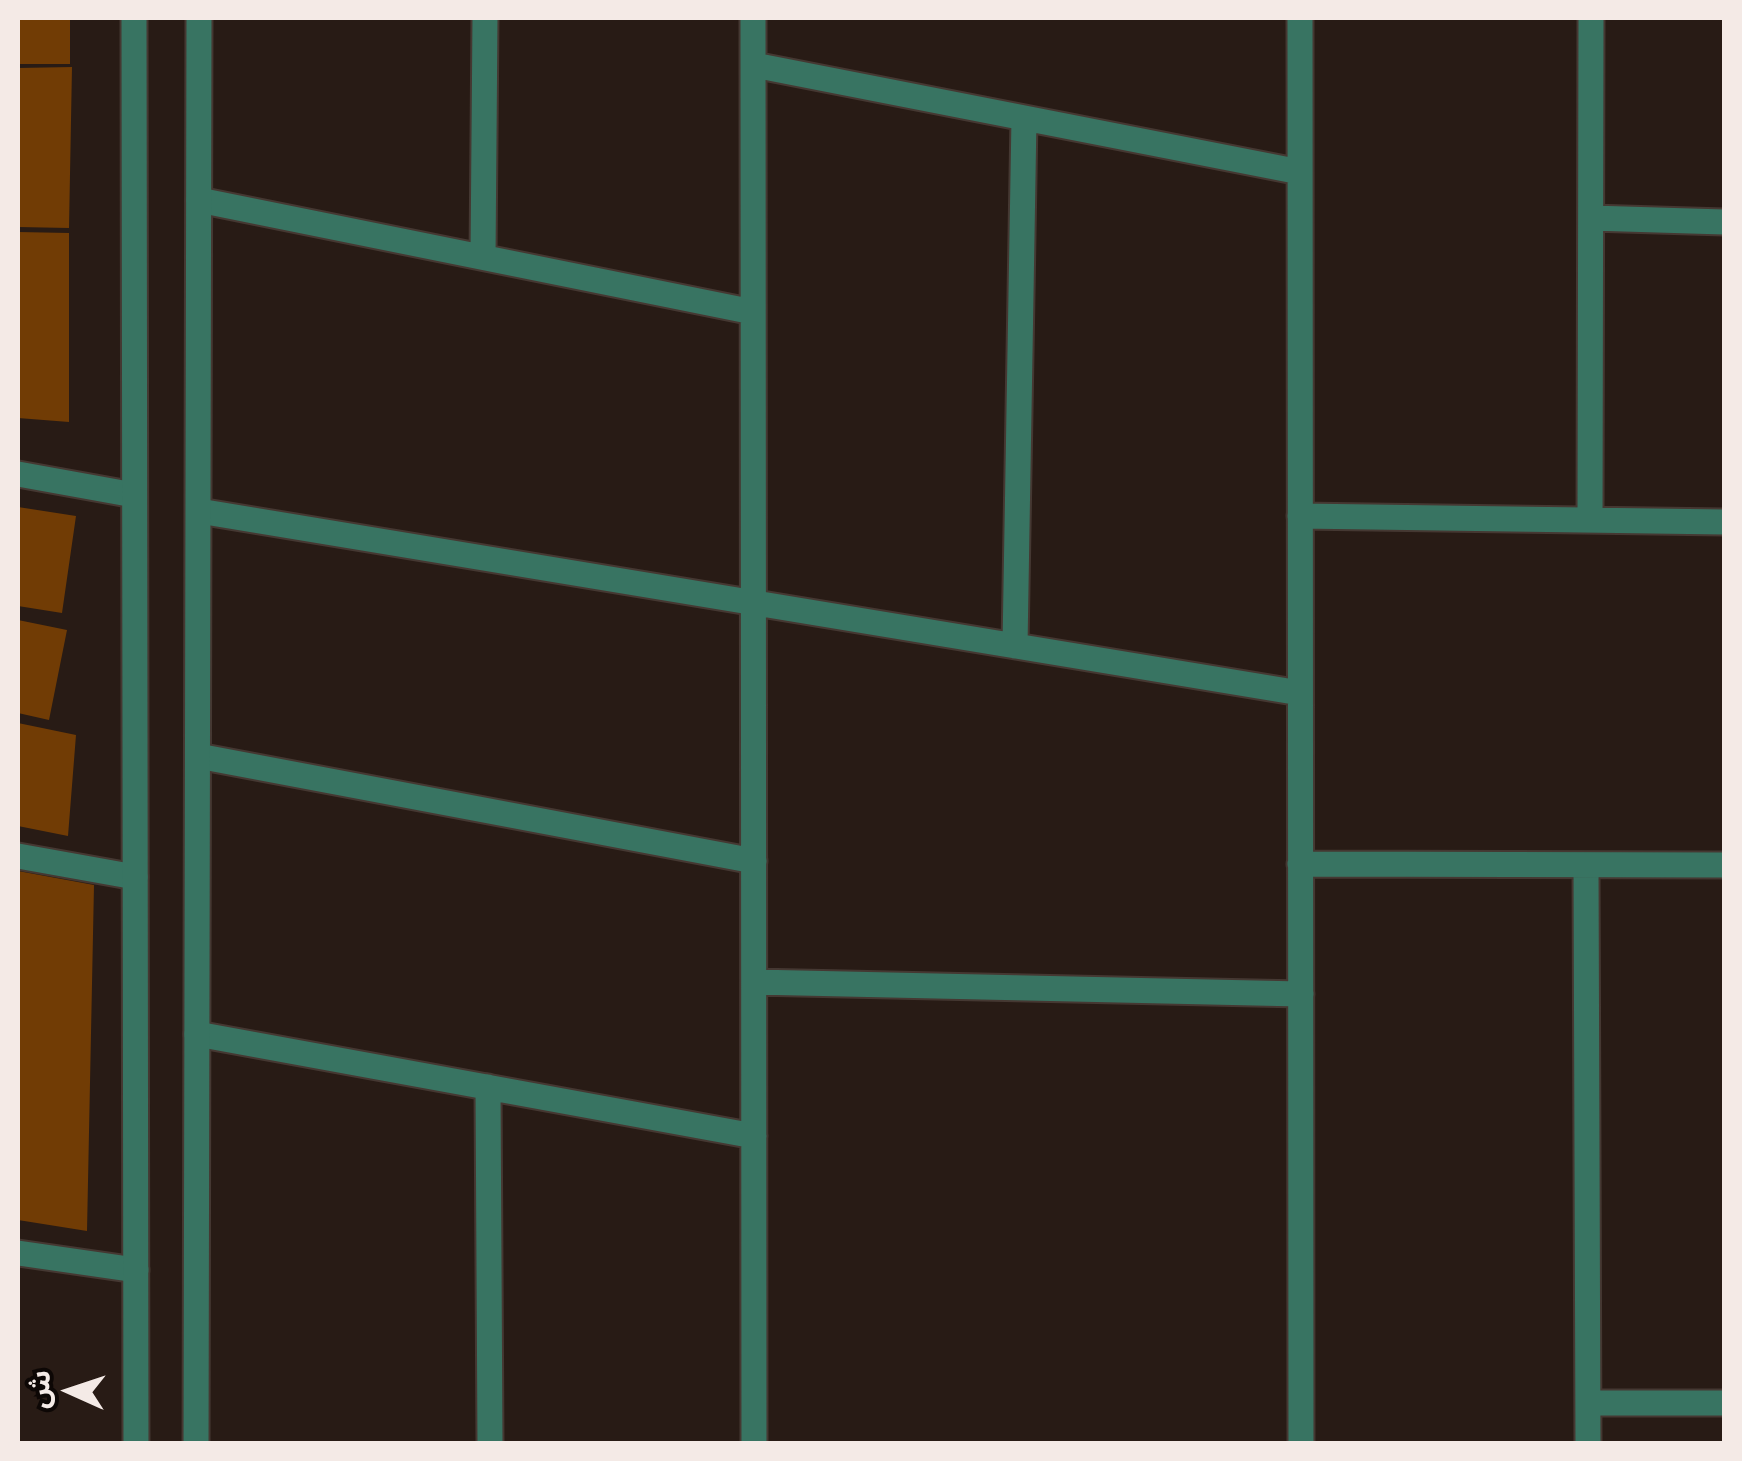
<!DOCTYPE html>
<html>
<head>
<meta charset="utf-8">
<style>
  body { margin:0 }
  #map { position:relative; width:1742px; height:1461px; overflow:hidden; background:#281b15; font-family:Roboto,"Noto Sans Arabic",sans-serif }
  canvas { display:block }
  .frame { position:absolute; inset:0; border:20px solid #f4eae6; pointer-events:none }
  .north { position:absolute; left:20px; top:1341px; width:100px; height:100px; -webkit-text-stroke:8px #0d0705; paint-order:stroke; rotate:273deg; font-size:28px; font-weight:700; line-height:40px; text-align:center; color:#f4eae6 }
  .north::after { content:''; display:block; margin:auto; width:35px; height:45px; background:#f4eae6; clip-path:polygon(50% 0,100% 100%,50% 72%,0 100%) }
</style>
</head>
<body>
<div id="map">
<canvas width="1742" height="1461"></canvas>
<div class="frame"></div>
<div class="north">ش</div>
</div>
<script>
const g = document.querySelector('canvas').getContext('2d');
g.lineJoin = 'round';
function paint(path, color) { g.fillStyle = color; g.fill(path, 'evenodd'); }
const shape = rows => new Path2D(rows.map(r => 'M' + r).join(''));
function strokePath(path, color, width, dash) { g.strokeStyle = color; g.lineWidth = width; g.lineCap = dash ? 'butt' : 'round'; g.setLineDash(dash || []); g.stroke(path); }
paint(shape([
  [18,18,70,18,70,64,18,64],
  [72,67,69,228,18,227,18,68],
  [18,232,69,233,69,422,18,418],
  [18,507,76,516,62,613,18,606],
  [18,620,67,630,49,720,18,713],
  [18,723,76,735,68,836,18,826],
  [18,871,94,885,87,1231,18,1220]
]), '#713c05');
const minor = shape([
  [753,18,754,1444],
  [1300,18,1301,1444],
  [754,65,1300,172],
  [199,200,753,312],
  [1591,218,1724,222],
  [483,257,485,18],
  [18,474,134,495],
  [199,511,1300,693],
  [1300,516,1724,522],
  [1590,520,1591,18],
  [1015,646,1024,118],
  [198,756,754,861],
  [18,856,135,877],
  [1300,864,1724,865],
  [1586,865,1588,1444],
  [754,982,1301,994],
  [197,1034,754,1136],
  [488,1087,490,1444],
  [18,1253,136,1270],
  [1588,1403,1724,1403]
]);
const tertiary = shape([
  [134,18,136,1444],
  [196,1444,199,18]
]);
strokePath(minor, '#453832', 29);
strokePath(tertiary, '#453832', 29);
strokePath(minor, '#387462', 25);
strokePath(tertiary, '#387462', 25);
</script>
</body>
</html>
